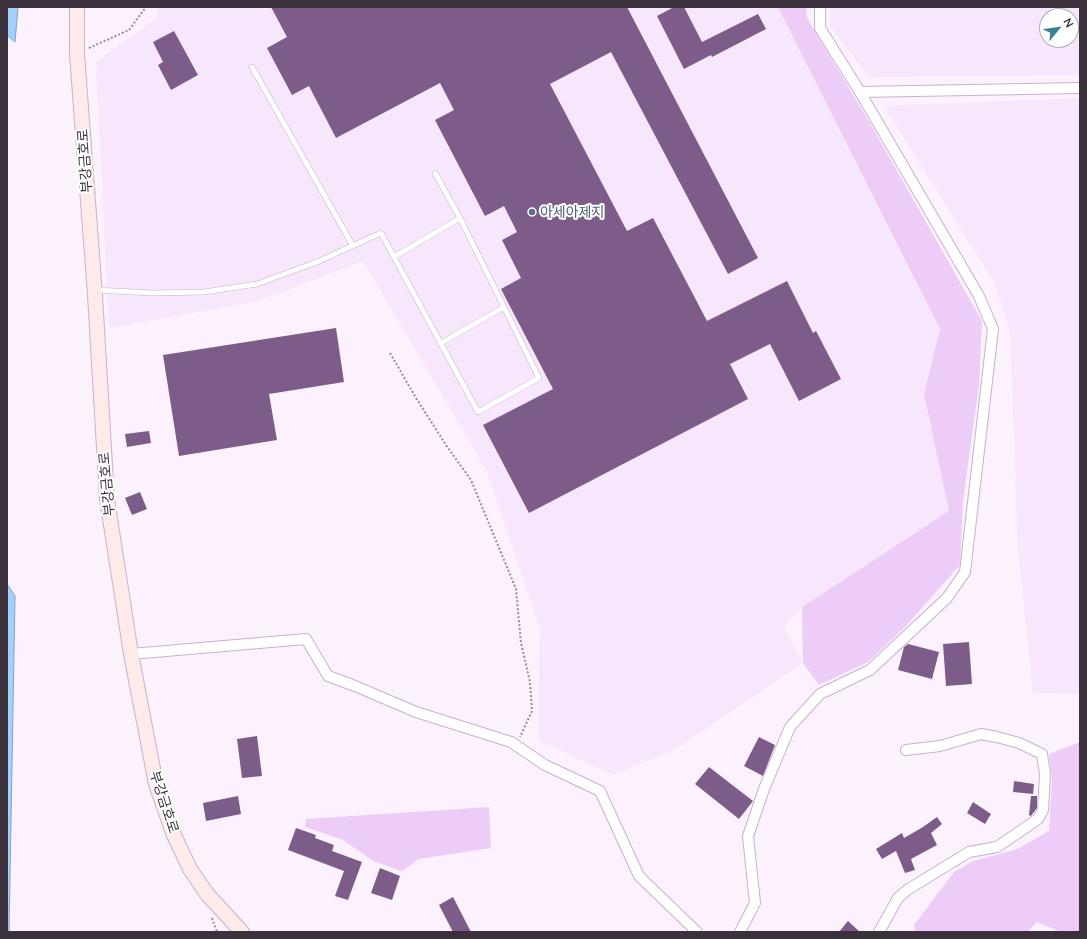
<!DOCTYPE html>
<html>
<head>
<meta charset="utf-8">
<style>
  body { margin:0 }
  #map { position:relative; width:1087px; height:939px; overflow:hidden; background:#fbf2fe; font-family:Lato,sans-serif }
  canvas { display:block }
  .frame { position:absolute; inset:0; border:8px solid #3a313c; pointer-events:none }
  .north { position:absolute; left:1039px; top:8px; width:40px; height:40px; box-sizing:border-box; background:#fff; border:1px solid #b0adb1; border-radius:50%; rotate:61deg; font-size:11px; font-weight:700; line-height:16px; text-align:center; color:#3a313c }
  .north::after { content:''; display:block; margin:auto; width:14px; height:18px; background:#3d8090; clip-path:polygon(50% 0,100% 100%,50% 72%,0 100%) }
</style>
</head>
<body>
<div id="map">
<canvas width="1087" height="939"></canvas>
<div class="frame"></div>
<div class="north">N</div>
</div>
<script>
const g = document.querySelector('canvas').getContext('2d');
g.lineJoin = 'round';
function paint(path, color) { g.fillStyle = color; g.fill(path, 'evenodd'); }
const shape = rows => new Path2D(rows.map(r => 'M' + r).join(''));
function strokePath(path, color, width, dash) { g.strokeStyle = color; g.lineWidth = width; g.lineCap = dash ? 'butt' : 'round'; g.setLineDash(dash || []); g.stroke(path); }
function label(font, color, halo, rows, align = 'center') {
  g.font = font + ' Lato,"Noto Sans KR",sans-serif'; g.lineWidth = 4; g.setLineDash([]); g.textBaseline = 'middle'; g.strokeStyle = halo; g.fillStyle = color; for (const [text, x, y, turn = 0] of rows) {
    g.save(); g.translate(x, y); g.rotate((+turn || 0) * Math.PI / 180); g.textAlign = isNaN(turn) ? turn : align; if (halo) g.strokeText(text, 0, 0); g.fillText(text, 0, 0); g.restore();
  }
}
paint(shape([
  [159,7,778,7,940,329,924,394,949,511,895,548,802,607,784,627,803,663,679,747,614,775,538,740,540,629,487,471,363,261,259,301,109,328,96,62,154,20],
  [830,7,1080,7,1080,75,869,77,830,27],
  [1047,16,1071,16,1071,40,1047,40],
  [1080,98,1080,694,1033,693,1018,548,1010,331,994,282,884,106]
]), '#f7e7fd');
paint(shape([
  [778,7,806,7,807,18,871,125,982,321,979,385,963,501,960,565,905,627,868,662,819,685,803,663,802,607,949,511,924,394,940,329],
  [1080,742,1080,932,1061,932,1037,922,1027,932,916,932,914,925,954,872,973,861,1017,849,1049,831,1052,779,1049,754],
  [489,807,491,848,419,859,402,871,373,861,343,840,305,827,306,819]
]), '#eeccf8');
const water = shape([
  [7,7,18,7,15,42,7,35,7,7],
  [7,584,15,596,9,932,7,932,7,584]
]);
paint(water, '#a1d1fc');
strokePath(water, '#82a1c2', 1);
paint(shape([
  [271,7,627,7,758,258,728,274,611,52,550,84,627,231,653,218,707,321,787,281,813,333,816,331,841,379,799,401,770,344,730,364,748,399,529,513,483,425,553,389,501,289,521,278,502,240,517,232,504,206,485,216,435,120,454,110,440,83,336,138,309,86,292,95,267,48,287,37],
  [674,7,684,7,702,42,758,14,766,29,712,57,711,55,684,69,657,16],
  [174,31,198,75,171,90,158,65,163,62,153,42],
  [336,328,344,382,269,394,277,440,179,456,163,355],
  [149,431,151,443,127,447,125,434],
  [140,492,147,509,132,515,125,498],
  [969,642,972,684,946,686,943,644],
  [908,644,939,652,932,679,898,670,904,647],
  [257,736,262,776,242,778,237,739],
  [759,737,775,745,763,776,744,766],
  [709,767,753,801,739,819,695,784],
  [1014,781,1034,784,1033,794,1013,792],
  [238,796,241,814,206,821,203,803],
  [1031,796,1037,796,1037,808,1031,816,1029,815],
  [973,802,991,814,985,824,967,813],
  [937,817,942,824,931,833,937,845,911,859,915,870,905,873,896,851,882,859,876,849,902,833,904,838,923,827],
  [296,828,316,835,315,838,334,845,332,851,362,862,348,900,335,896,344,871,288,850],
  [380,868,400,876,392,900,371,893],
  [453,897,471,932,453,932,439,905],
  [848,921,860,932,839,932]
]), '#7d5c89');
const lane = shape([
  [252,67,353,246],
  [394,257,460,218,435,173],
  [95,290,152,293,204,292,257,284,317,262,381,233,478,412,539,378,460,218],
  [441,343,504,307]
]);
const street = shape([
  [820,7,820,28,860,92,1080,88],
  [131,654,306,639,328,676,355,686,416,712,511,742,545,765,600,791,639,876,697,932],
  [740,932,755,903,748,836,764,789,790,727,820,694,870,670,947,598,965,572,993,329,979,296,860,92],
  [879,932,898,898,907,890,969,852,997,847,1038,819,1043,810,1045,774,1042,754,1019,743,997,737,981,734,940,746,906,750]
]);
const secondary = shape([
  [77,7,77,54,95,295,107,499,131,654,156,784,173,833,190,869,207,894,242,932]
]);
strokePath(lane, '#c8b1ce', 6);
strokePath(street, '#c8b1ce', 12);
strokePath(secondary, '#c8b1ce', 16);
strokePath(shape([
  [89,48,129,30,146,7],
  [390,353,416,398,446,445,471,480,516,589,521,643,530,682,532,711,520,737],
  [212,918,217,932]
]), '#968d98', 2, [2, 2]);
strokePath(lane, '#fff', 5);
strokePath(street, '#fff', 10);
strokePath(secondary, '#fdebe9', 14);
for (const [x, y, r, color] of [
  [532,212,4,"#5c6f8a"]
]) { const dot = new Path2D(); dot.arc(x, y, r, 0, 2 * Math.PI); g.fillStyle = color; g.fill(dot); strokePath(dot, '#fff', 1.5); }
label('14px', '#3a313c', '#fff', [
  ["부강금호로",85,161,-94],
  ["부강금호로",107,484,-95],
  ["부강금호로",164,802,72]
]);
label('14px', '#4e5e75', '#fff', [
  ["아세아제지",540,212]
], 'left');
</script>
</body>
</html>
